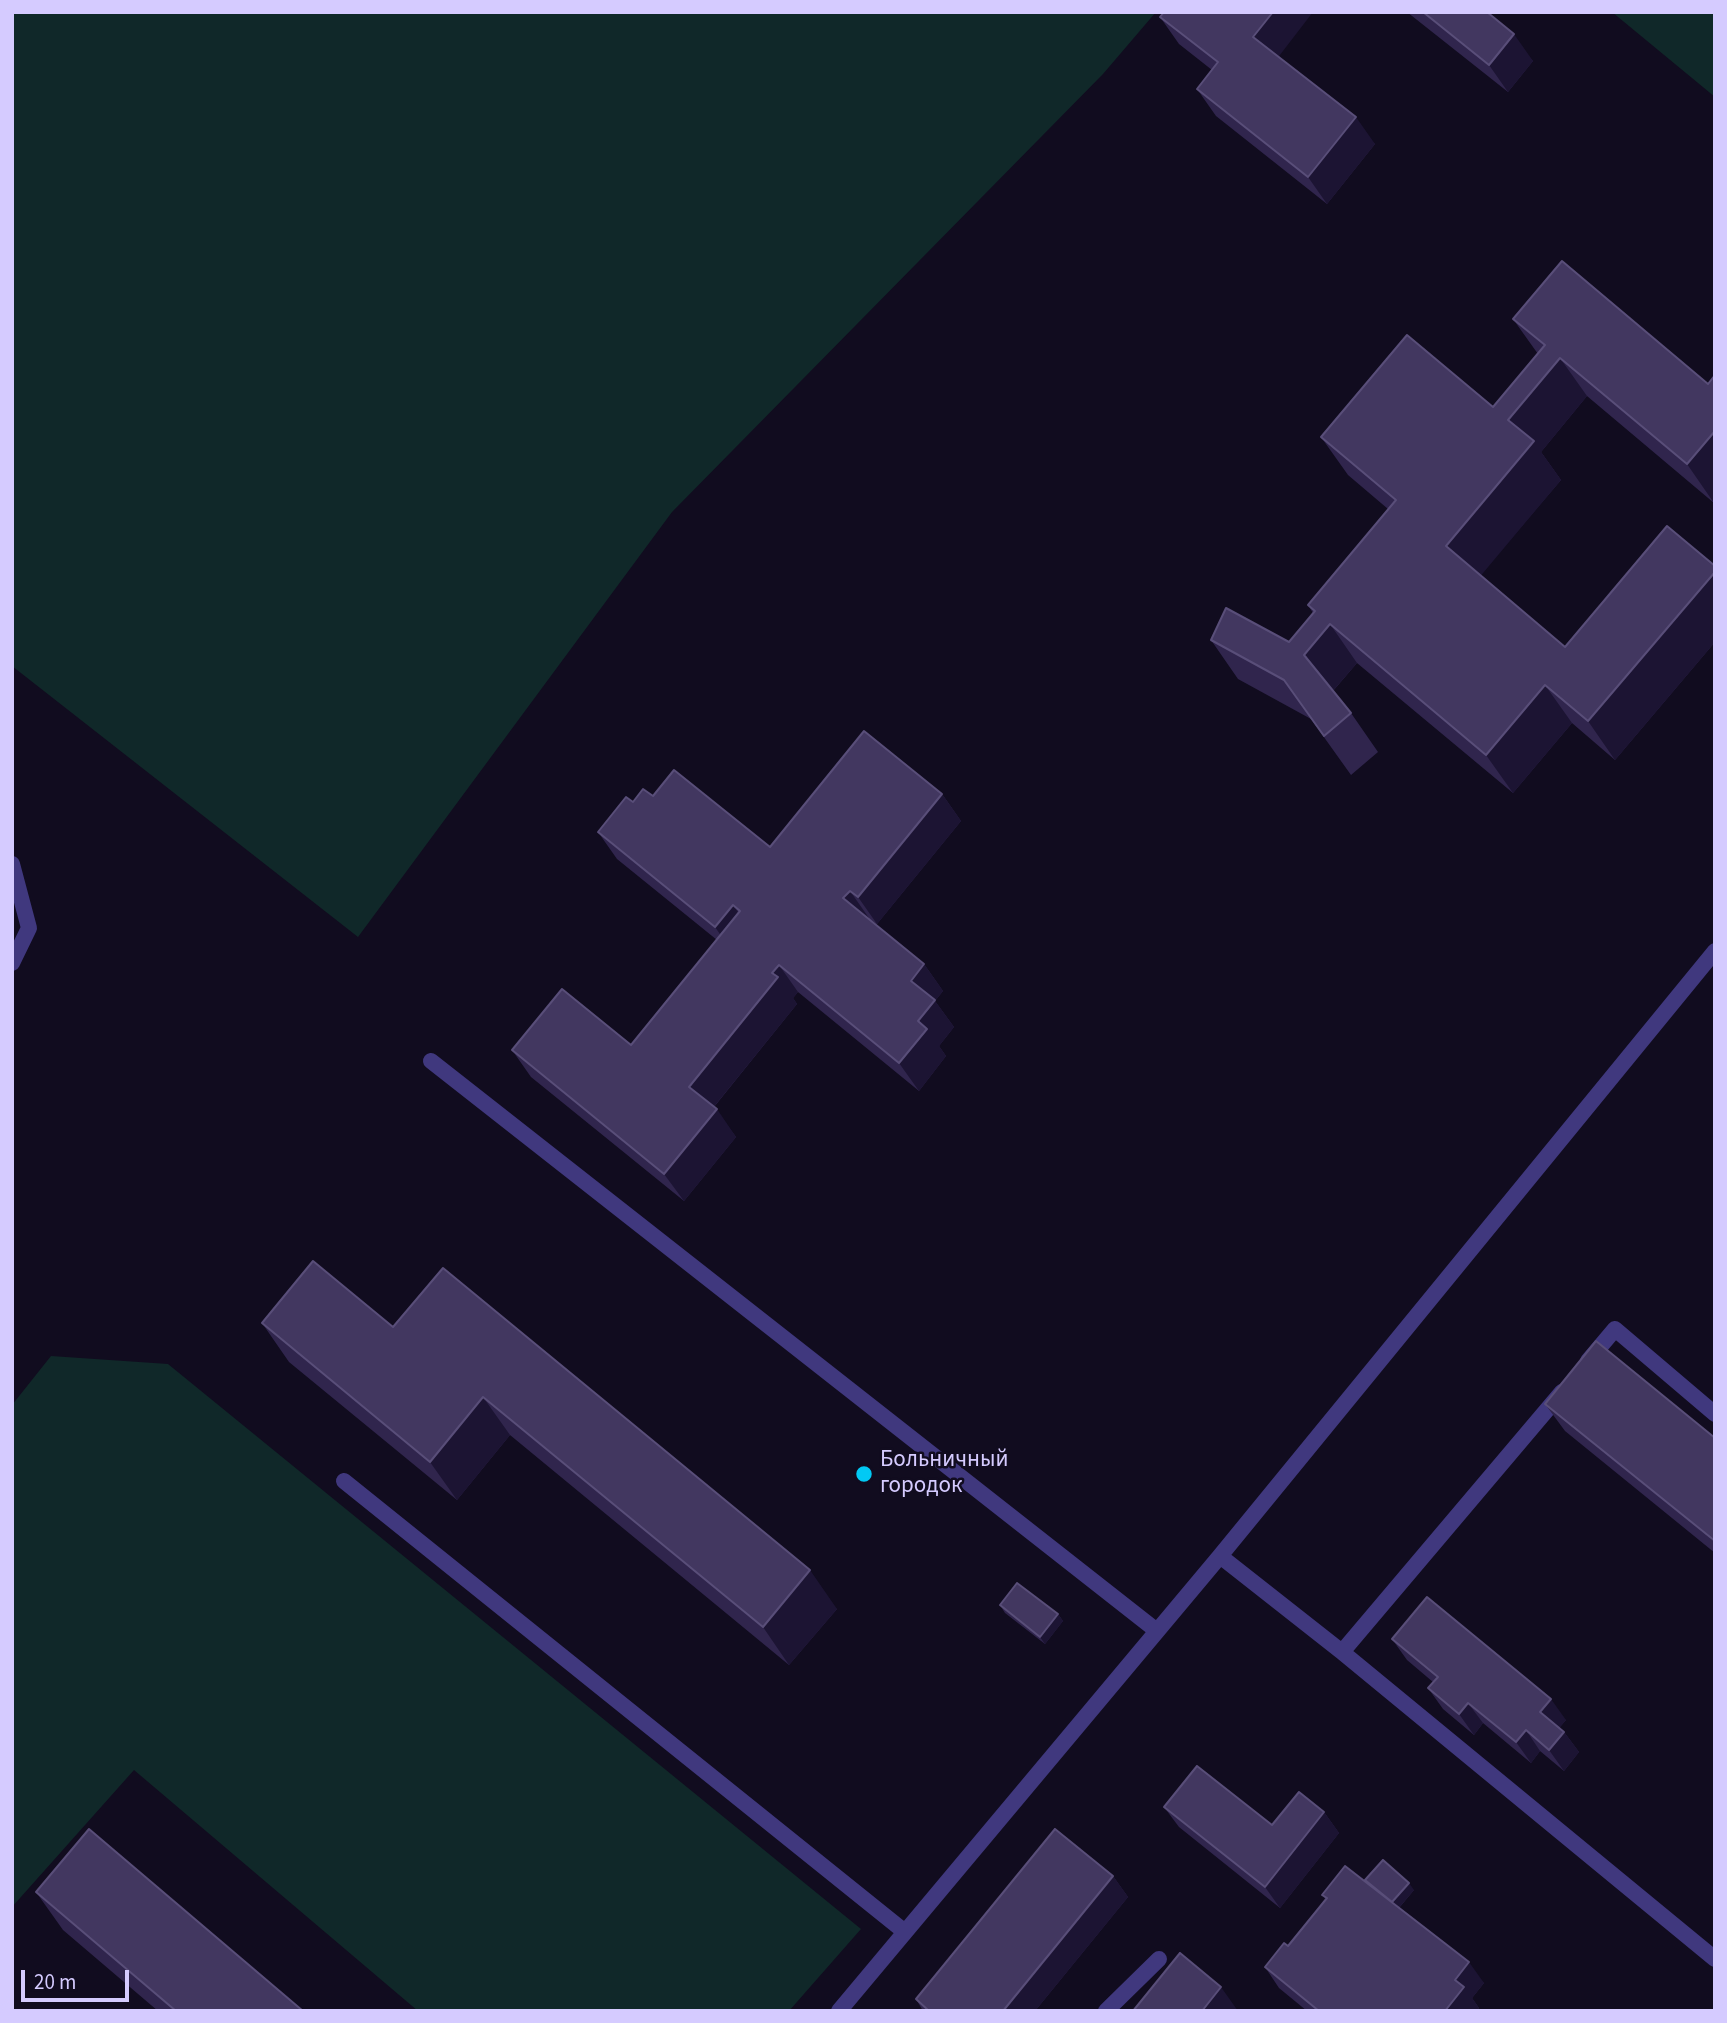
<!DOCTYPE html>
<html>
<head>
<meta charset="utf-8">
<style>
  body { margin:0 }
  #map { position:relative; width:1727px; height:2023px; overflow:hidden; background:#110c1f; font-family:"Source Sans 3",sans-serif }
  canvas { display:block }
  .frame { position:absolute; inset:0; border:14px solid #d5cbff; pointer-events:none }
  .scale { position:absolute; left:21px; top:1970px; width:108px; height:32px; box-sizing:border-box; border:4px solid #d5cbff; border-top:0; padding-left:9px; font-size:21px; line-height:24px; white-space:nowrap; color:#d5cbff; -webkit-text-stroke:5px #110c1f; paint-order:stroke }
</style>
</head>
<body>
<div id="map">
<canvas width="1727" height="2023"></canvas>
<div class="frame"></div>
<div class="scale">20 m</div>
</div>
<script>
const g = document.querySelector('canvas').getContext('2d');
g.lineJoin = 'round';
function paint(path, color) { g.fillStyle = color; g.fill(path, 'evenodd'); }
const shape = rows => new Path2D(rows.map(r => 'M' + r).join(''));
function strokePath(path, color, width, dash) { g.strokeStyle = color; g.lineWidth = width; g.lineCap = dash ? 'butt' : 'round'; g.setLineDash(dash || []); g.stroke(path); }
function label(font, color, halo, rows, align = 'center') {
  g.font = font + ' "Source Sans 3",sans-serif'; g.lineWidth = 5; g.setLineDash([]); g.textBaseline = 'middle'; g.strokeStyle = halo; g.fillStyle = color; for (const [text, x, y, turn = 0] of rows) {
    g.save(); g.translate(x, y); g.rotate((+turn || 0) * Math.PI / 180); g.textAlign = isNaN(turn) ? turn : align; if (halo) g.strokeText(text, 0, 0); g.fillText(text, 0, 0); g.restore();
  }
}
paint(shape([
  [12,12,1156,12,1103,74,672,512,358,937,12,666],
  [1612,12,1715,12,1715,97],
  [51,1356,168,1364,861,1929,789,2011,418,2011,134,1770,12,1907,12,1405]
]), '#102829');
strokePath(shape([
  [12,864,29,928,12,963],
  [431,1061,1157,1631],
  [1588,1361,1615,1329,1715,1414],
  [344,1481,905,1932],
  [1220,1556,1342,1652,1715,1959],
  [1342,1652,1562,1392],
  [839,2011,1220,1556,1715,951],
  [1106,2011,1159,1959]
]), '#40387e', 16);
paint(shape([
  [1407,12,1487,12,1533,61,1508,92],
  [1160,17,1278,56,1375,144,1327,204,1216,116,1197,89,1212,70,1179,44],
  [1513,319,1708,384,1715,375,1715,501,1714,503,1587,396,1541,452,1561,480,1480,575,1565,647,1715,566,1715,642,1615,760,1572,723,1513,793,1357,663,1333,691,1351,713,1378,752,1351,775,1311,719,1238,679,1211,640,1289,642,1313,613,1308,605,1388,509,1348,475,1321,437,1493,407,1538,354],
  [942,794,961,821,877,924,868,918,924,964,943,991,935,1001,954,1027,939,1046,946,1056,919,1091,798,992,793,998,797,1004,714,1107,736,1137,684,1201,531,1077,512,1050,631,1045,717,940,617,859,598,832,633,802,653,796,770,847],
  [262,1323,393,1327,837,1609,789,1665,510,1435,457,1500,289,1362],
  [1545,1404,1715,1438,1715,1553,1565,1431],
  [1000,1605,1058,1614,1063,1621,1045,1644,1005,1613],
  [1392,1639,1566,1720,1559,1728,1564,1732,1579,1752,1564,1771,1540,1751,1531,1763,1483,1723,1474,1735,1443,1709,1428,1688,1433,1682,1407,1660],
  [1164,1807,1272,1825,1324,1812,1339,1833,1280,1908,1179,1827],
  [1113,1876,1128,1897,1035,2011,923,2011,916,1999],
  [1367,1883,1414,1890,1399,1908,1484,1983,1472,1998,1479,2008,1476,2011,1307,2011,1279,1988,1265,1967,1288,1946,1326,1900,1322,1895],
  [36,1892,303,2011,158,2011,63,1930]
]), '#30254d');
paint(shape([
  [1273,12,1313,12,1273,64,1253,37],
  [1514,34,1533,61,1508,92,1489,65],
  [1356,117,1375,144,1327,204,1308,177],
  [1560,358,1587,396,1541,452,1561,480,1473,585,1446,546,1508,420],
  [1715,431,1715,501,1714,503,1687,464],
  [1715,572,1715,642,1615,760,1588,721],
  [1330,624,1357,663,1331,693,1304,655],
  [1545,685,1572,723,1513,793,1486,755],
  [942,794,961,821,877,924,858,897],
  [850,891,869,918,862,926,843,898],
  [733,905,752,932,734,954,715,927],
  [924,964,943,991,935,1001,954,1027,939,1046,946,1056,919,1091,899,1063,918,1021,911,981],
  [779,965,798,992,793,998,797,1004,708,1114,689,1087],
  [717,1109,736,1137,684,1201,664,1174],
  [483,1397,510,1435,457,1500,430,1462],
  [810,1570,837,1609,789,1665,763,1627],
  [1058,1614,1063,1621,1045,1644,1040,1637],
  [1551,1699,1566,1720,1555,1733,1540,1712],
  [1468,1703,1483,1723,1474,1735,1459,1714],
  [1526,1730,1540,1751,1531,1763,1516,1742],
  [1564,1732,1579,1752,1564,1771,1549,1750],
  [1324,1812,1339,1833,1280,1908,1265,1887],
  [1113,1876,1128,1897,1035,2011,1003,2011],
  [1409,1883,1414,1890,1397,1910,1392,1903],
  [1469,1962,1484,1983,1472,1998,1479,2008,1476,2011,1445,2011,1455,1980],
  [1221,1987,1238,2011,1202,2011]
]), '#1c1433');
const building = shape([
  [1164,12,1273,12,1253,37,1356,117,1308,177,1197,89,1218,62,1160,17,1164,12],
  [1423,12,1487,12,1514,34,1489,65,1423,12],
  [1562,261,1708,384,1715,375,1715,431,1687,464,1560,358,1508,420,1534,441,1446,546,1565,647,1667,526,1715,566,1715,572,1588,721,1545,685,1486,755,1330,624,1304,655,1351,713,1324,736,1284,680,1211,640,1226,608,1289,642,1315,611,1308,605,1396,500,1321,437,1407,335,1493,407,1545,345,1513,319,1562,261],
  [864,731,942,794,858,897,850,891,843,898,924,964,911,981,935,1000,918,1021,927,1029,899,1063,779,965,772,973,778,977,689,1087,717,1109,664,1174,512,1050,562,989,631,1045,740,911,733,905,715,927,598,832,626,797,633,802,643,789,653,796,674,770,770,847,864,731],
  [313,1261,393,1327,443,1268,810,1570,763,1627,483,1397,430,1462,262,1323,313,1261],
  [1596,1341,1715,1438,1715,1541,1545,1404,1596,1341],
  [1017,1583,1058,1614,1040,1637,1000,1605,1017,1583],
  [1427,1597,1551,1699,1540,1712,1564,1732,1549,1750,1526,1730,1516,1742,1468,1703,1459,1714,1428,1688,1438,1677,1392,1639,1427,1597],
  [1197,1766,1272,1825,1299,1792,1324,1812,1265,1887,1164,1807,1197,1766],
  [89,1829,303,2011,176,2011,36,1892,89,1829],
  [1055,1829,1113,1876,1003,2011,929,2011,916,1999,1055,1829],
  [1383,1860,1409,1883,1392,1902,1365,1880,1383,1860],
  [1345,1866,1469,1962,1455,1980,1464,1987,1445,2011,1319,2011,1265,1967,1284,1943,1288,1946,1327,1898,1322,1895,1345,1866],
  [1180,1953,1221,1987,1202,2011,1133,2011,1180,1953]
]);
paint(building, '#423760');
strokePath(building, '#594e79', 2);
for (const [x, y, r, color] of [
  [864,1474,9,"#02c9f4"]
]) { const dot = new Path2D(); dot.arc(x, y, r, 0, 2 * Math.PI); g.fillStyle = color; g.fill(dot); strokePath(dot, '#110c1f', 2.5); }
label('23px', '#d5cbff', '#110c1f', [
  ["Больничный",880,1461],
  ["городок",880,1487]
], 'left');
</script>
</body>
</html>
